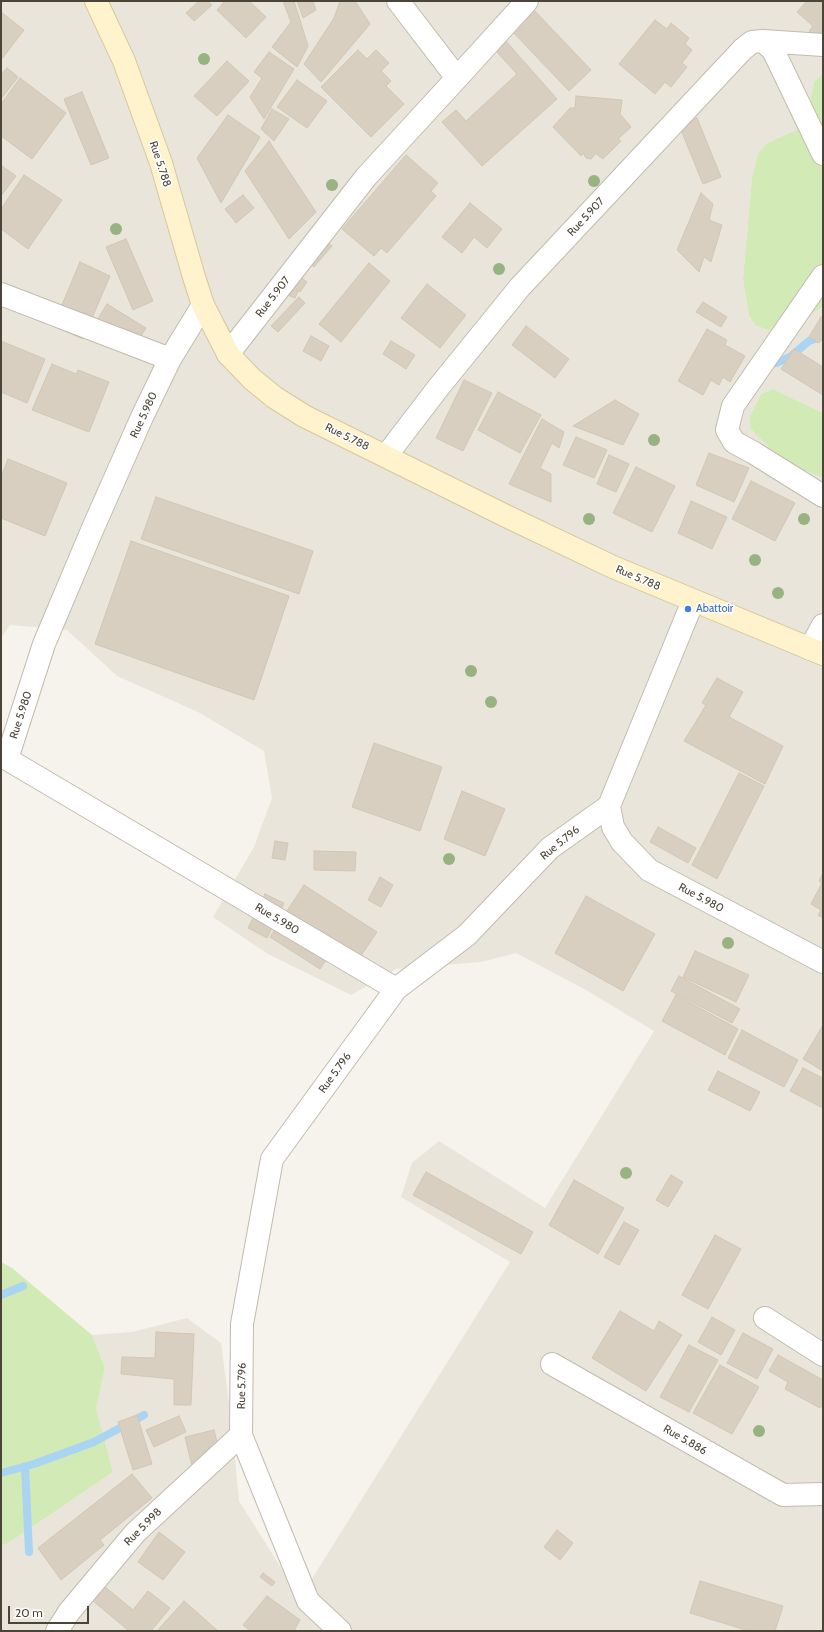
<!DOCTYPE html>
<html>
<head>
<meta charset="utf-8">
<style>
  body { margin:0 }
  #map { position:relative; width:824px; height:1632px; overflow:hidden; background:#f6f3ec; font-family:Cabin,sans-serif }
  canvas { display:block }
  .frame { position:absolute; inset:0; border:2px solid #4b4439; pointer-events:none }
  .scale { position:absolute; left:8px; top:1606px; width:81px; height:18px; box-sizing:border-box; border:2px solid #4b4439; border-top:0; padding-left:5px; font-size:12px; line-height:14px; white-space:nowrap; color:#4b4439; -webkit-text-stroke:3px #fff; paint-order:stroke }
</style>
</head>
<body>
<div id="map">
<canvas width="824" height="1632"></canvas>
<div class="frame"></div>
<div class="scale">20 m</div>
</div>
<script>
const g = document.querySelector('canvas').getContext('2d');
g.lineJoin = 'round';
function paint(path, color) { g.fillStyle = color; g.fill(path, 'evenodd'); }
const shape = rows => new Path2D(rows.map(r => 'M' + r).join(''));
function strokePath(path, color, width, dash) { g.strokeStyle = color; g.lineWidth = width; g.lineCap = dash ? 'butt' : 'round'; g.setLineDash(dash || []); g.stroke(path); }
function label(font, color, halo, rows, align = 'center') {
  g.font = font + ' Cabin,sans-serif'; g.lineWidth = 3; g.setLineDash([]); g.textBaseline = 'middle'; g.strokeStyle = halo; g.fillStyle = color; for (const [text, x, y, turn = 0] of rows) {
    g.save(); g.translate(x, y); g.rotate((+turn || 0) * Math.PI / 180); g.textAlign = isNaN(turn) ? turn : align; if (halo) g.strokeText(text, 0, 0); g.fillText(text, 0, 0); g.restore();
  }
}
paint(shape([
  [1,1,823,1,823,73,814,82,807,118,800,128,766,144,758,154,752,178,743,279,749,316,756,326,778,333,823,307,823,413,773,389,761,394,750,416,751,428,785,463,823,478,823,1631,1,1631,1,1546,10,1542,113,1472,96,1408,105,1368,92,1335,132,1332,187,1318,221,1343,232,1426,239,1501,300,1598,510,1262,401,1197,412,1163,439,1141,545,1208,654,1031,586,990,516,953,481,962,397,969,351,995,268,954,213,917,254,847,272,798,264,751,198,712,117,676,67,630,10,625,1,638]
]), '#eae5da');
paint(shape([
  [823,73,823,307,778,333,756,326,749,316,743,279,752,178,758,154,766,144,800,128,807,118,814,82],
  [773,389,823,413,823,478,785,463,750,428,750,416,761,394],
  [1,1262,12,1268,92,1335,105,1368,96,1408,113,1472,10,1542,1,1546]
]), '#d2eab5');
strokePath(shape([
  [776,363,790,357,809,341,823,336],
  [1,1295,23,1286],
  [25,1467,29,1552],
  [1,1473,34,1464,94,1442,144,1415]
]), '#a9d4f2', 8);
const building = shape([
  [199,1,208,1,212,5,194,21,186,13,199,1],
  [225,1,249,1,266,17,246,38,217,10,225,1],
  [283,1,294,1,308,46,297,67,272,47,291,22,283,1],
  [297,1,313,1,316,10,303,18,297,1],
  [340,1,355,1,370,24,321,82,304,64,334,18,340,1],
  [807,1,823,1,823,35,819,40,809,31,813,26,797,12,807,1],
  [532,8,591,70,569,91,512,31,532,8],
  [1,12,24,30,1,60,1,12],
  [655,20,667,29,671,23,689,38,685,44,692,50,682,63,687,67,671,87,665,82,655,94,619,64,655,20],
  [504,39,557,99,482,166,442,122,456,110,466,121,517,74,495,50,504,39],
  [358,50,367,59,376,50,389,63,381,71,391,81,386,86,404,104,371,137,321,87,358,50],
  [269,52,294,69,264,119,250,97,262,78,254,72,269,52],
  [227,61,249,81,217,116,194,96,227,61],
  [7,68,18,77,1,99,1,74,7,68],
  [20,78,66,113,32,159,1,136,1,104,20,78],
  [297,80,327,101,307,128,277,107,297,80],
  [82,92,109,158,91,165,64,99,82,92],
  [576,96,622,100,620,114,631,127,618,139,621,141,603,159,595,153,594,156,591,159,586,158,583,153,581,156,553,127,570,108,575,108,576,96],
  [272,109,289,119,274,141,261,129,272,109],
  [228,115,260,137,221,203,197,158,228,115],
  [697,118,721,177,703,184,679,125,697,118],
  [269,141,316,212,289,239,245,171,269,141],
  [406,155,438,183,431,191,436,196,387,253,381,248,374,256,342,229,406,155],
  [1,165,16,176,1,196,1,165],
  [24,175,62,200,28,249,1,229,1,209,24,175],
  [701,193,713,204,709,220,722,225,711,262,704,257,699,272,677,250,701,193],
  [243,195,254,208,236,223,225,209,243,195],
  [470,203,502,229,487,248,474,237,462,253,442,237,470,203],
  [319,236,332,246,314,267,302,257,319,236],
  [126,239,153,301,133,310,106,247,126,239],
  [80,262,110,276,83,339,53,326,80,262],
  [369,263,390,281,341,342,319,324,369,263],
  [290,269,307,282,300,292,283,278,290,269],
  [427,284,466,315,440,348,401,318,427,284],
  [283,285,298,291,295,298,280,292,283,285],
  [299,297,305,303,278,332,271,326,299,297],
  [703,302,727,317,721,327,696,312,703,302],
  [107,304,146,328,130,354,91,330,107,304],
  [821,317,823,318,823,336,819,343,809,337,821,317],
  [526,326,569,359,555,378,512,345,526,326],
  [707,329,727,340,725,345,745,356,730,382,723,377,719,385,711,380,703,395,678,381,707,329],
  [311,336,329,346,321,361,303,351,311,336],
  [1,341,45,359,27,403,1,392,1,341],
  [391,341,415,355,406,369,383,354,391,341],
  [794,349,823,367,823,395,781,369,794,349],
  [52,364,76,374,78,370,109,382,89,432,32,410,52,364],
  [464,380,492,393,463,451,436,438,464,380],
  [498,392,541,415,520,453,478,430,498,392],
  [615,400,639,414,623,445,573,426,615,400],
  [542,419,564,432,559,448,552,443,540,468,551,474,551,502,509,484,542,419],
  [576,437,607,450,594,478,563,465,576,437],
  [709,453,749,468,734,502,696,485,709,453],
  [609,455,629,464,616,492,597,484,609,455],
  [8,459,67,483,45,536,1,518,1,477,8,459],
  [636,467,675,486,652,532,613,513,636,467],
  [751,481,795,503,775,541,732,519,751,481],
  [156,497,313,551,299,594,141,539,156,497],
  [691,501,727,517,712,549,678,533,691,501],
  [131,541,289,596,254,700,95,644,131,541],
  [717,678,743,692,729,717,783,746,765,784,684,741,706,705,702,703,717,678],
  [374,743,442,767,420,831,352,807,374,743],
  [739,773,764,786,717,879,692,865,739,773],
  [462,791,505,809,485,856,444,839,462,791],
  [658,827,696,848,688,863,650,842,658,827],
  [275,841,288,843,285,860,272,858,275,841],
  [314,851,356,852,355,871,314,870,314,851],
  [823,873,823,918,818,915,821,910,811,904,822,883,819,881,823,873],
  [380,877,393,885,381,907,368,900,380,877],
  [304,885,377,932,356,963,334,948,320,969,270,937,304,885],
  [265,894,284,903,267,938,248,928,265,894],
  [586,896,655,934,623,991,555,953,586,896],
  [695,951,749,975,736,1002,683,977,695,951],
  [679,976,740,1009,732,1023,671,991,679,976],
  [676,995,738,1029,725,1055,662,1021,676,995],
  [823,1025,823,1071,803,1059,823,1025],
  [742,1030,798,1060,784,1087,728,1058,742,1030],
  [803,1068,823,1078,823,1108,790,1091,803,1068],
  [718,1071,760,1092,750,1111,708,1090,718,1071],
  [426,1172,533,1232,521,1254,413,1195,426,1172],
  [671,1175,683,1182,668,1207,656,1200,671,1175],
  [574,1180,624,1208,598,1254,549,1225,574,1180],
  [624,1222,639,1230,619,1265,604,1257,624,1222],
  [715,1235,741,1249,708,1309,682,1295,715,1235],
  [620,1311,654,1331,659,1321,682,1335,646,1391,592,1358,620,1311],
  [712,1317,735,1330,721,1355,698,1342,712,1317],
  [156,1332,194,1334,191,1405,174,1405,174,1379,121,1374,122,1357,155,1358,156,1332],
  [743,1333,773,1349,757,1379,727,1363,743,1333],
  [689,1345,718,1360,689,1412,660,1397,689,1345],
  [778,1355,823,1380,823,1404,820,1408,785,1389,788,1382,769,1371,778,1355],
  [720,1365,759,1387,732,1434,693,1413,720,1365],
  [137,1415,152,1464,133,1470,118,1422,137,1415],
  [179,1416,186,1432,154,1447,146,1430,179,1416],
  [214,1430,221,1459,192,1466,185,1437,214,1430],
  [132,1474,152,1498,100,1540,104,1545,61,1580,38,1548,132,1474],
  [557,1530,573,1543,560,1560,544,1547,557,1530],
  [159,1532,185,1552,163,1580,138,1562,159,1532],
  [263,1573,275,1582,272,1586,260,1577,263,1573],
  [700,1581,783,1606,775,1631,749,1631,690,1613,700,1581],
  [104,1586,133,1610,148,1591,170,1608,151,1631,129,1631,92,1600,104,1586],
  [267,1596,300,1620,294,1631,250,1631,243,1625,267,1596],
  [184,1601,218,1631,157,1631,184,1601]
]);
paint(building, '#d8cfc1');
strokePath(building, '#d3c7b4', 1);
const street = shape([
  [763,41,773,50,823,154],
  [457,78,527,1],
  [823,276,733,406,727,430,734,442,754,453,823,496],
  [1,294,170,359],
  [203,305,170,359,142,417,93,528,44,644,7,759,396,989],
  [228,354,366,177,457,78,398,1],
  [386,456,438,388,520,287,743,49,752,42,763,41,823,45],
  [810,649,823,625],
  [609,806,613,827,622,842,649,870,823,962],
  [765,1318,823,1355],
  [552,1364,783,1495,823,1494],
  [57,1631,69,1612,135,1533,241,1435],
  [340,1631,308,1601,241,1435,242,1324,272,1159,396,989,467,935,550,848,609,806,693,601]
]);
const secondary = shape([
  [96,1,124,61,161,163,194,277,203,305,228,354,252,379,274,397,304,416,508,517,613,567,823,654]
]);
strokePath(street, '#c2bbae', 24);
strokePath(secondary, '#d6c79b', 24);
strokePath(street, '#fff', 22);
strokePath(secondary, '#fff3cd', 22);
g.fillStyle = '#97b381';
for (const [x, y] of [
  [204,59],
  [594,181],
  [332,185],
  [116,229],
  [499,269],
  [654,440],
  [589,519],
  [804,519],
  [755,560],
  [778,593],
  [471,671],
  [491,702],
  [449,859],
  [728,943],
  [626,1173],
  [759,1431]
]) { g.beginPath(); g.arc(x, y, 6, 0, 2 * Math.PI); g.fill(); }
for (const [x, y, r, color] of [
  [688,609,4,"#3f7fe0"]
]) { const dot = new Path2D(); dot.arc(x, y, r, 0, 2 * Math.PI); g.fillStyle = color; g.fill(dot); strokePath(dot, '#fff', 1.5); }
label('11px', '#4b4439', '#fff', [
  ["Rue 5.788",160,164,72],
  ["Rue 5.907",586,217,-47],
  ["Rue 5.907",273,297,-52],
  ["Rue 5.980",144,415,-65],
  ["Rue 5.788",347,437,26],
  ["Rue 5.788",638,578,23],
  ["Rue 5.980",21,715,-72],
  ["Rue 5.796",560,843,-39],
  ["Rue 5.980",701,898,28],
  ["Rue 5.980",277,919,31],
  ["Rue 5.796",335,1073,-54],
  ["Rue 5.796",242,1386,-89],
  ["Rue 5.886",685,1440,30],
  ["Rue 5.998",143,1527,-45]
]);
label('11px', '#366cbe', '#fff', [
  ["Abattoir",696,609]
], 'left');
</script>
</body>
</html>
